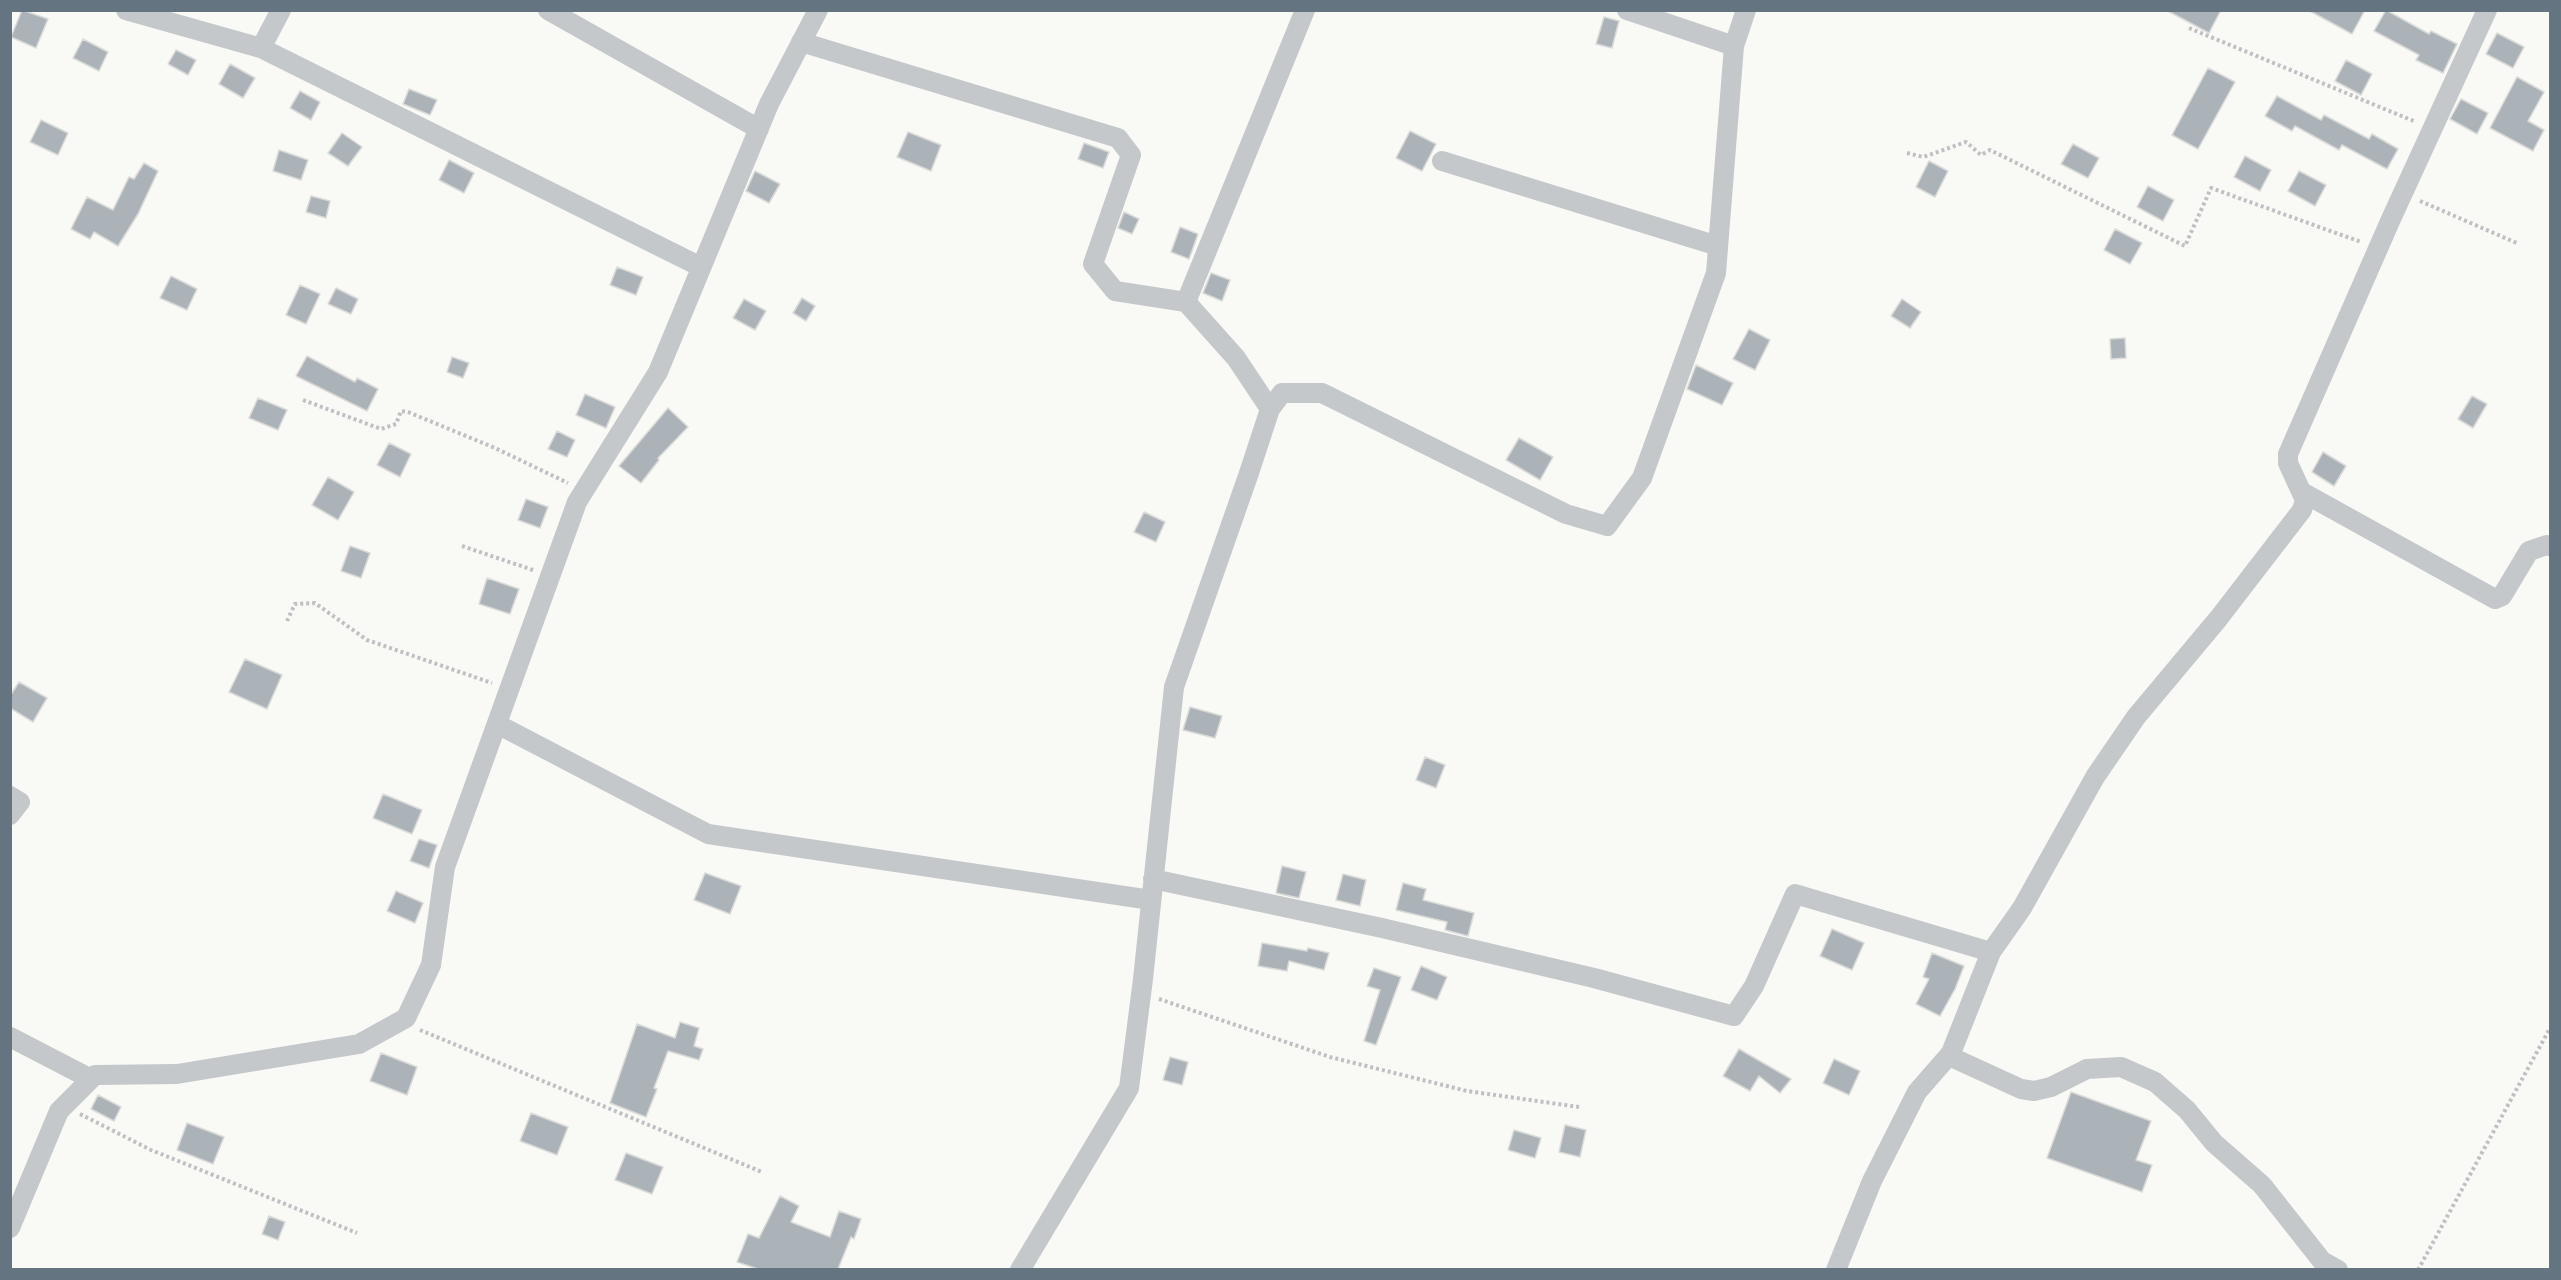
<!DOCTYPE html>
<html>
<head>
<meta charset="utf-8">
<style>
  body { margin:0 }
  #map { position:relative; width:2561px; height:1280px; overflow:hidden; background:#f9f9f6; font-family:"Roboto Condensed",sans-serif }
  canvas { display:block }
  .frame { position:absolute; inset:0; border:12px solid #647481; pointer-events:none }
</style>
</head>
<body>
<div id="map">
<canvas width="2561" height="1280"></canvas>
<div class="frame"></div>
</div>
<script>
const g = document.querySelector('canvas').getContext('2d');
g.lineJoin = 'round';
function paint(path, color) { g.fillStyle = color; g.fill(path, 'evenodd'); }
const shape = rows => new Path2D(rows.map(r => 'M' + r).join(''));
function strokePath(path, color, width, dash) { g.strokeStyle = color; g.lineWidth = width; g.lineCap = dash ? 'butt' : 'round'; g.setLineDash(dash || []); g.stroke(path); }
const building = shape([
  [22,10,48,19,36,48,11,37,22,10],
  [2166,10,2221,10,2209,33,2166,10],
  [2308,10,2365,10,2352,34,2308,10],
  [2386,10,2429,34,2431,31,2457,44,2443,73,2416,60,2419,55,2374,31,2386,10],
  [1604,17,1619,21,1612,48,1596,44,1604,17],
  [2497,33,2524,47,2513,68,2486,54,2497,33],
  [83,39,108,52,99,71,73,58,83,39],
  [176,50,196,60,188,75,168,64,176,50],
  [2346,60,2372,74,2361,95,2335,81,2346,60],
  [230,64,255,78,243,98,219,84,230,64],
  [2208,68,2235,82,2198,149,2172,135,2208,68],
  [2517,77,2544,92,2528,121,2544,130,2533,151,2490,128,2517,77],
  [409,89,437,100,430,115,403,104,409,89],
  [300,91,320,102,311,120,290,108,300,91],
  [2277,96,2321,120,2324,115,2369,139,2372,134,2398,149,2387,169,2342,145,2339,150,2295,126,2292,131,2265,116,2277,96],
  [2461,99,2488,113,2477,134,2450,119,2461,99],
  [41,120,68,133,58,155,30,142,41,120],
  [1410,131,1436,144,1422,171,1396,158,1410,131],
  [908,132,941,145,931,171,897,157,908,132],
  [342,133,362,147,348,166,328,153,342,133],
  [1084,143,1109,152,1103,168,1078,159,1084,143],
  [2073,144,2099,158,2088,178,2061,164,2073,144],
  [279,150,308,160,301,180,273,171,279,150],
  [2245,156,2271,170,2260,191,2234,177,2245,156],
  [449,160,474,173,464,193,439,180,449,160],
  [1929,161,1948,171,1935,197,1916,187,1929,161],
  [144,163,158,171,138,214,118,246,94,232,90,239,71,229,87,197,113,210,129,177,134,179,144,163],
  [755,171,780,184,769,203,746,191,755,171],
  [2299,171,2326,185,2315,206,2288,191,2299,171],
  [2148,186,2174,200,2163,221,2137,207,2148,186],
  [311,196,330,201,326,218,306,212,311,196],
  [1124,212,1139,219,1132,234,1118,228,1124,212],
  [1180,227,1198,234,1189,259,1171,252,1180,227],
  [2115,229,2142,243,2130,264,2104,250,2115,229],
  [617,267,643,277,636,295,610,285,617,267],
  [1211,273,1230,280,1222,301,1203,293,1211,273],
  [171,276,197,289,187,310,160,298,171,276],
  [300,285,320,294,306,324,286,315,300,285],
  [336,288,358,299,351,314,328,304,336,288],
  [802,298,815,306,806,321,793,313,802,298],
  [744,299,766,311,755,330,733,318,744,299],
  [1902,299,1921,312,1910,328,1891,316,1902,299],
  [1749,329,1770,340,1755,370,1733,359,1749,329],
  [2125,338,2126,358,2111,359,2110,339,2125,338],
  [307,356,355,382,357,378,378,389,367,411,296,376,307,356],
  [452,357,469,363,463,378,447,372,452,357],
  [1696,365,1733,383,1722,405,1687,389,1696,365],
  [585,394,615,407,606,428,576,415,585,394],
  [2472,396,2487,404,2473,428,2458,419,2472,396],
  [258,398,287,410,278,430,249,418,258,398],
  [668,408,688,427,658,458,659,460,641,483,619,466,668,408],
  [557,431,575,440,567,457,548,449,557,431],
  [1519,438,1553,457,1540,480,1506,460,1519,438],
  [389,443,411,454,400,477,377,465,389,443],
  [2323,452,2346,466,2334,486,2312,472,2323,452],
  [328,477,354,492,338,520,312,505,328,477],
  [526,499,548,507,540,528,518,520,526,499],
  [1144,512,1165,522,1156,542,1134,532,1144,512],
  [350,546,370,553,361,578,341,571,350,546],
  [487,578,519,589,510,614,479,604,487,578],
  [245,659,282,675,267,709,229,692,245,659],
  [19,682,47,698,33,722,10,708,10,696,19,682],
  [1190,707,1222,716,1215,738,1183,730,1190,707],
  [1425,757,1445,765,1436,788,1416,780,1425,757],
  [383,794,422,810,412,834,373,818,383,794],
  [419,839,437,845,429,868,410,861,419,839],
  [1282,866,1306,872,1299,898,1276,893,1282,866],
  [705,873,741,886,730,914,694,900,705,873],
  [1343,874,1366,880,1360,906,1336,900,1343,874],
  [1403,883,1426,889,1423,900,1474,913,1468,936,1445,930,1447,922,1396,910,1403,883],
  [396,891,423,903,415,923,387,911,396,891],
  [1832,929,1864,943,1852,970,1820,956,1832,929],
  [1262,943,1307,951,1308,948,1329,953,1324,970,1289,961,1287,971,1258,966,1262,943],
  [1932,953,1964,966,1955,989,1940,1016,1916,1004,1929,979,1923,977,1932,953],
  [1421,966,1447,977,1437,1000,1411,990,1421,966],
  [1374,968,1401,977,1376,1045,1364,1041,1380,990,1367,986,1374,968],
  [680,1022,699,1028,694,1046,703,1049,699,1060,668,1051,654,1088,657,1089,646,1117,610,1103,637,1024,675,1038,680,1022],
  [1739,1049,1791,1079,1780,1093,1759,1076,1750,1091,1723,1076,1739,1049],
  [381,1053,417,1067,407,1095,370,1081,381,1053],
  [1170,1057,1188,1062,1182,1085,1163,1080,1170,1057],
  [1834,1059,1860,1071,1849,1095,1823,1083,1834,1059],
  [2071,1092,2151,1121,2136,1160,2152,1165,2142,1192,2047,1158,2071,1092],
  [98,1095,121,1107,114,1121,91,1109,98,1095],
  [531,1113,568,1127,557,1155,520,1141,531,1113],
  [187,1123,224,1137,213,1164,177,1150,187,1123],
  [1565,1125,1586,1130,1580,1157,1559,1152,1565,1125],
  [1514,1130,1541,1138,1535,1158,1508,1150,1514,1130],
  [626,1153,663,1167,652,1194,615,1180,626,1153],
  [780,1196,799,1206,791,1222,830,1237,839,1211,861,1219,854,1239,851,1237,838,1269,758,1269,737,1262,748,1234,759,1238,780,1196],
  [269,1216,285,1222,278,1240,262,1234,269,1216]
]);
paint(building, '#abb3b9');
strokePath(building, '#dadad8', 1.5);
strokePath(shape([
  [2189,28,2416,122],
  [1907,153,1923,157,1966,142,1981,155,1990,150,2185,246,2211,188,2361,242],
  [2420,201,2519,244],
  [303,400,381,429,396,424,401,411,408,412,495,448,568,483],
  [462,546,533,570],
  [287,621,295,604,315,603,367,640,492,683],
  [1159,999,1330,1057,1467,1091,1579,1107],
  [420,1030,762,1172],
  [80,1114,151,1150,357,1233],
  [2418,1270,2550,1028]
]), '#bec0c3', 4, [3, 3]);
strokePath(shape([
  [126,10,261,48,701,267],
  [548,10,759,129],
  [1627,10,1734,46],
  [801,42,1118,138,1131,155,1093,264,1115,291,1186,302,1236,358,1270,409],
  [261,48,281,10],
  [1442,161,1718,246],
  [1186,302,1305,10],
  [2302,492,2495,599,2502,596,2529,551,2547,545,2550,546],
  [497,724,708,834,1151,900],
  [10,796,20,802,10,815],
  [1153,879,1382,928,1594,978,1734,1016,1754,986,1795,894,1991,952],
  [10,1037,91,1079],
  [1949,1056,2021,1089,2034,1091,2051,1087,2087,1069,2121,1067,2155,1082,2187,1110,2214,1143,2262,1185,2322,1261,2338,1270],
  [10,1228,59,1111,95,1075,177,1074,359,1044,406,1018,431,965,445,867,577,502,658,372,769,104,818,10],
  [1020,1270,1129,1088,1143,979,1174,687,1249,473,1270,409,1282,393,1322,393,1566,514,1607,526,1642,478,1716,273,1734,46,1746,10],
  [1836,1270,1872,1181,1917,1092,1951,1053,1991,952,2022,908,2095,777,2136,717,2218,619,2302,510,2305,500,2288,463,2288,454,2391,219,2487,10]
]), '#c4c8cb', 20);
</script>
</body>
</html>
